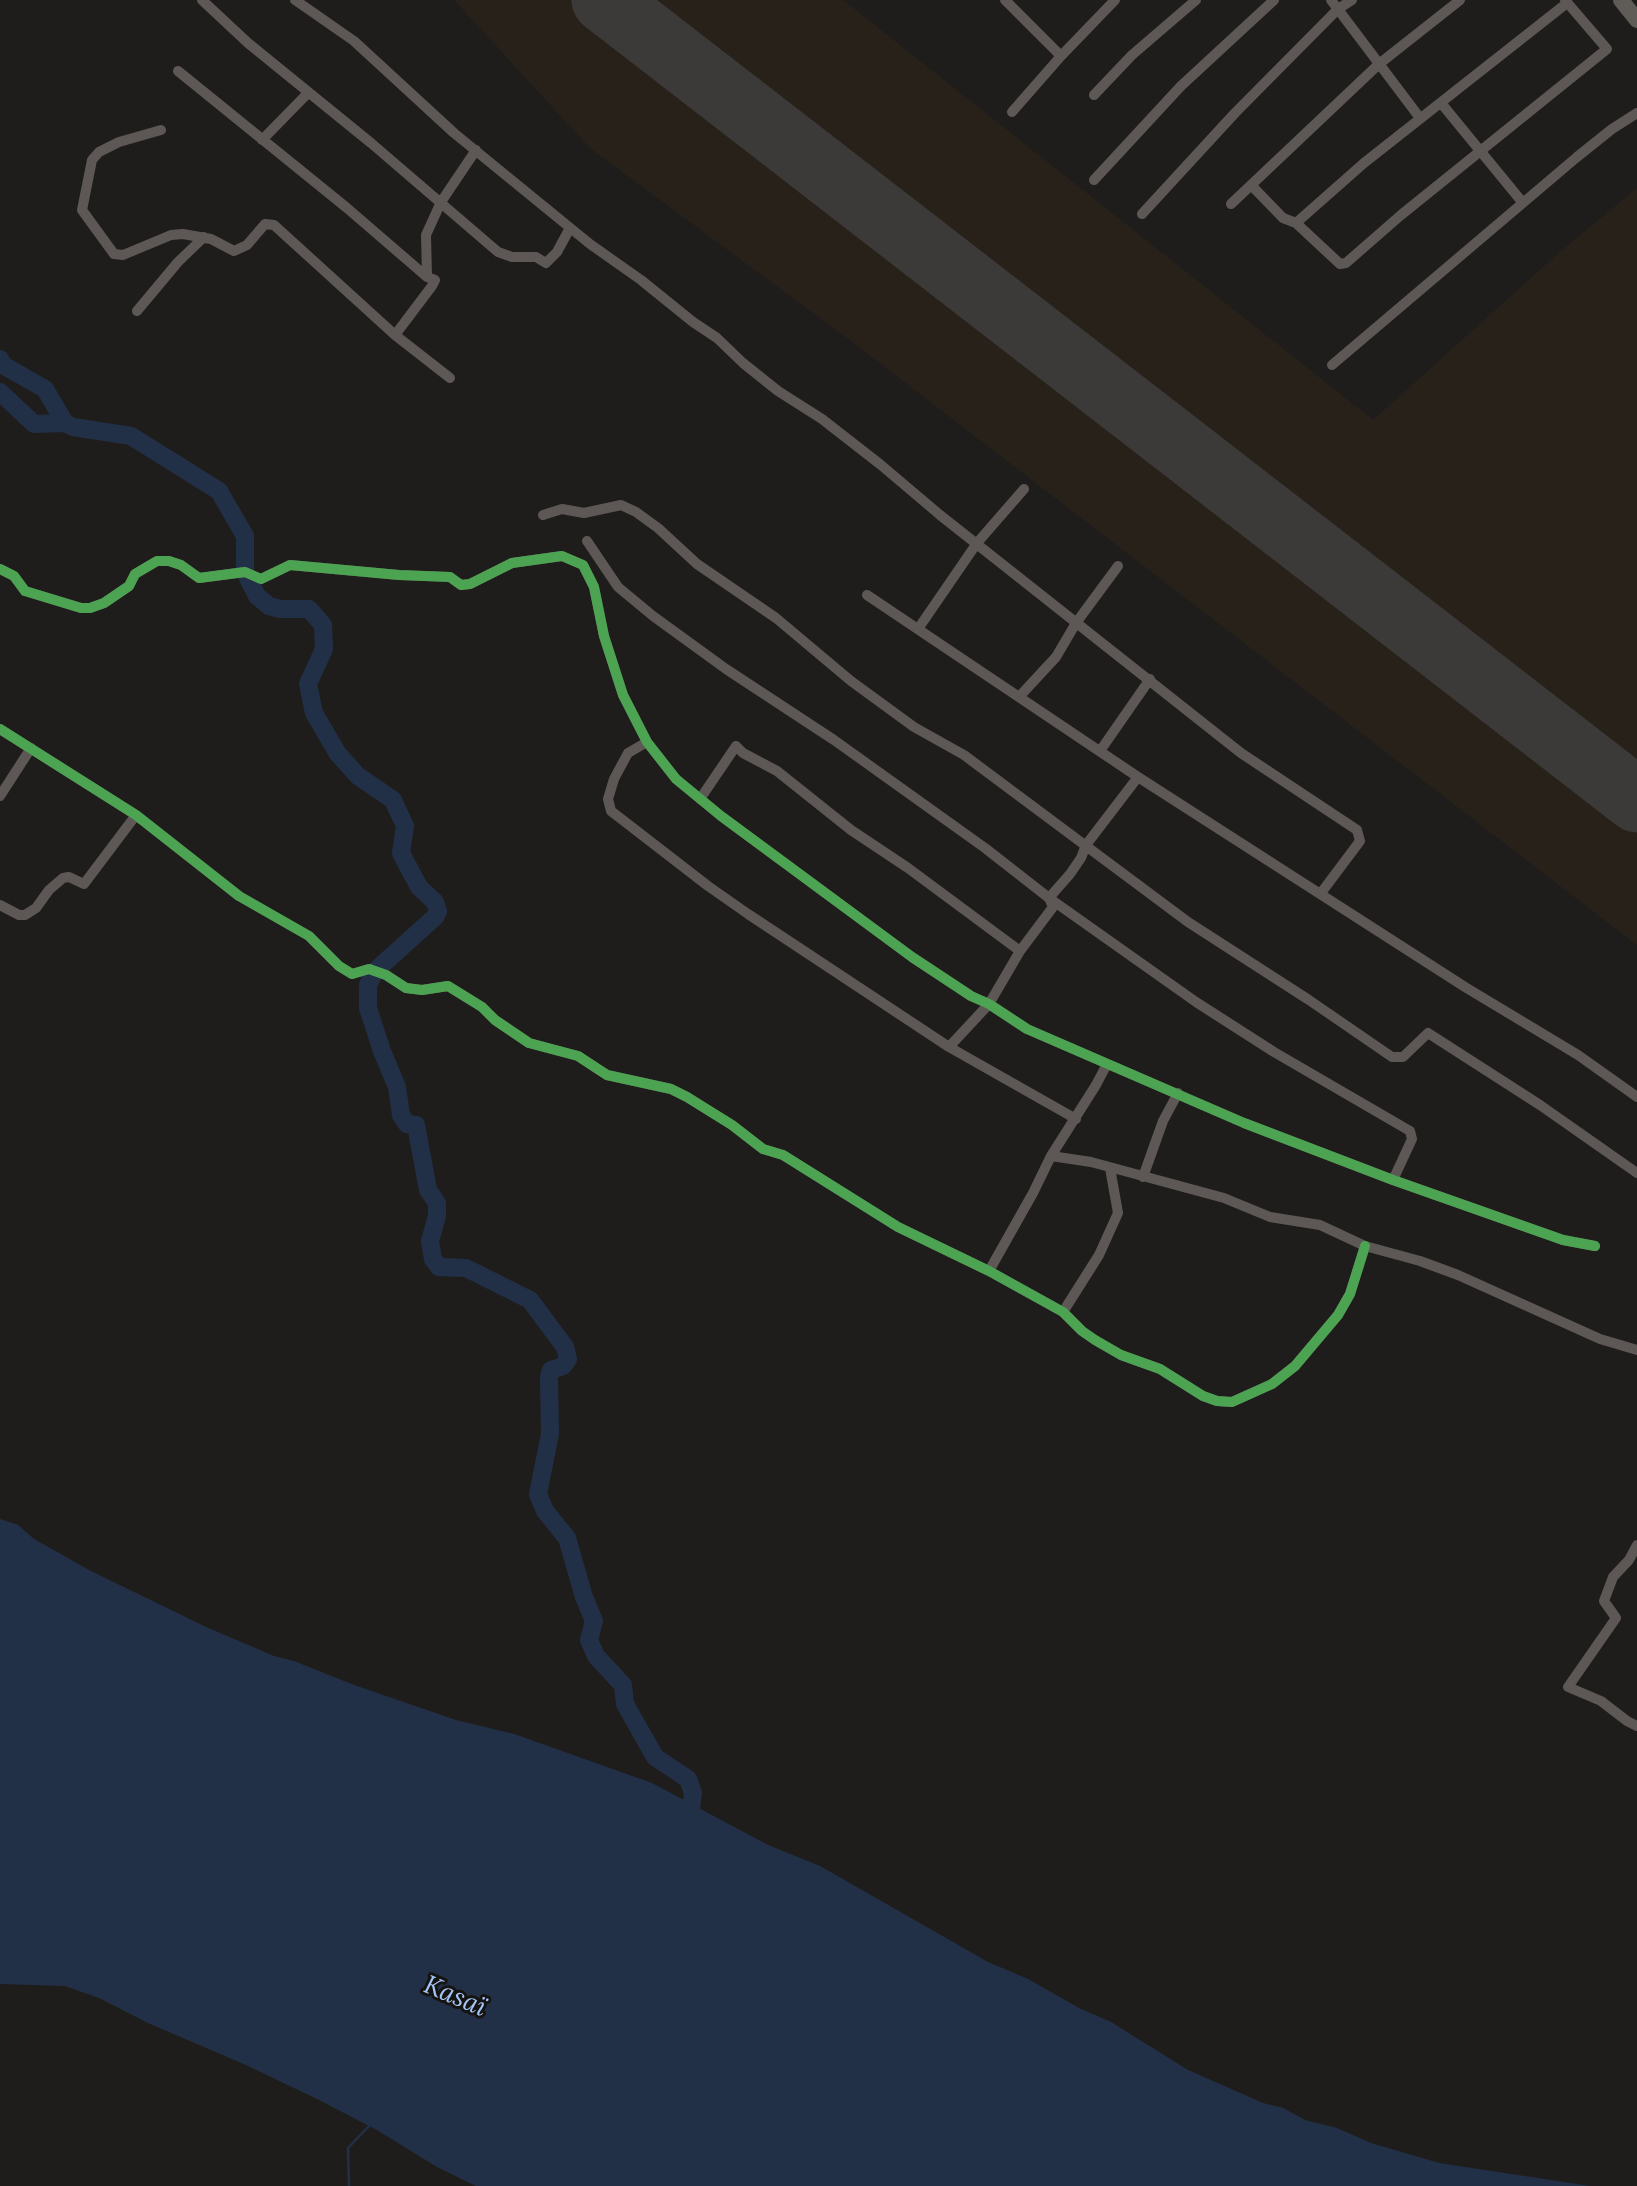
<!DOCTYPE html>
<html>
<head>
<meta charset="utf-8">
<style>
  body { margin:0 }
  canvas { display:block; background:#1e1d1b }
</style>
</head>
<body>
<canvas width="1637" height="2186"></canvas>
<script>
const g = document.querySelector('canvas').getContext('2d');
g.lineJoin = 'round';
function paint(path, color) { g.fillStyle = color; g.fill(path, 'evenodd'); }
const shape = rows => new Path2D(rows.map(r => 'M' + r).join(''));
function strokePath(path, color, width, dash) { g.strokeStyle = color; g.lineWidth = width; g.lineCap = dash ? 'butt' : 'round'; g.setLineDash(dash || []); g.stroke(path); }
function label(font, color, halo, rows, align = 'center') {
  g.font = font + ' Lora,serif'; g.lineWidth = 6; g.setLineDash([]); g.textBaseline = 'middle'; g.strokeStyle = halo; g.fillStyle = color; for (const [text, x, y, turn = 0] of rows) {
    g.save(); g.translate(x, y); g.rotate((+turn || 0) * Math.PI / 180); g.textAlign = isNaN(turn) ? turn : align; if (halo) g.strokeText(text, 0, 0); g.fillText(text, 0, 0); g.restore();
  }
}
paint(shape([
  [454,0,843,0,1373,420,1561,251,1637,188,1637,945,855,344,590,148]
]), '#28211a');
paint(shape([
  [0,1519,18,1525,34,1539,91,1571,206,1627,274,1656,294,1661,354,1685,456,1720,514,1734,652,1783,768,1845,820,1866,988,1962,1028,1979,1079,2008,1111,2022,1188,2070,1263,2103,1283,2108,1305,2120,1337,2128,1371,2143,1439,2163,1590,2186,476,2186,437,2167,377,2130,317,2099,246,2065,148,2023,99,1998,65,1986,0,1984]
]), '#223047');
strokePath(shape([
  [349,2186,348,2148,370,2125]
]), '#223047', 2.5);
strokePath(shape([
  [0,359,3,365,45,389,65,423,73,427,131,436,219,491,245,536,245,572,257,596,269,606,280,609,309,609,323,625,324,649,308,684,314,713,338,754,358,776,393,800,405,826,401,853,419,887,435,902,438,911,435,917,375,971,368,985,368,1008,382,1051,397,1087,401,1115,407,1124,416,1125,428,1190,437,1203,437,1216,430,1241,433,1259,439,1267,466,1268,530,1300,565,1347,568,1359,563,1366,551,1370,549,1377,550,1434,538,1494,545,1511,567,1538,584,1597,594,1621,589,1640,596,1656,623,1685,625,1704,655,1757,688,1779,693,1793,689,1825],
  [0,392,34,424,65,423]
]), '#223047', 18);
strokePath(shape([
  [604,0,1637,800]
]), '#3c3a38', 65);
strokePath(shape([
  [202,0,248,43,371,143,498,252,512,257,536,257,546,263,557,252,570,228],
  [295,0,354,41,454,133,590,244,641,280,693,322,717,338,743,363,778,391,822,419,881,465,940,515,1241,753,1357,830,1360,841,1321,893],
  [1005,0,1061,56],
  [1331,0,1420,118],
  [178,71,347,208,427,277],
  [1094,95,1132,55,1196,0],
  [1441,103,1523,203],
  [1012,112,1061,56,1115,0],
  [161,130,119,142,99,152,92,160,82,210,114,254,123,255,171,235,183,234,211,239,234,251,247,245,265,224,274,225,395,335,450,378],
  [262,140,308,93],
  [1094,180,1181,86,1274,0],
  [1252,186,1283,218,1296,223,1364,163,1567,3],
  [1231,204,1379,64,1460,0],
  [1142,214,1235,113,1338,9,1352,0],
  [1296,223,1340,264,1346,263,1401,215,1607,49,1565,0],
  [137,311,178,262,204,237],
  [395,335,432,286,435,280,427,277,426,235,441,202,476,150],
  [1332,365,1577,157,1612,129,1637,113],
  [543,515,562,509,584,513,621,505,636,512,658,528,697,564,776,618,851,681,914,727,964,755,1188,922,1309,1000,1392,1057,1403,1057,1428,1033,1540,1105,1637,1173],
  [587,541,618,587,653,616,726,669,834,740,985,848,1049,898,1196,1002,1274,1052,1410,1131,1412,1139,1393,1180],
  [0,569,14,576,25,591,81,608,90,608,104,603,129,586,135,574,157,561,169,561,181,565,199,578,245,572,261,579,290,565,399,575,450,577,461,585,470,584,512,563,562,556,583,565,594,587,604,636,623,695,647,742,676,779,721,816,912,957,971,996,989,1004,1027,1029,1244,1123,1393,1180,1563,1240,1595,1246],
  [867,595,1138,777,1465,987,1578,1055,1637,1097],
  [918,629,977,543,1024,489],
  [1019,697,1056,657,1076,623,1118,566],
  [0,729,136,815,239,896,309,936,339,966,352,974,369,969,386,975,406,988,422,990,448,986,482,1007,495,1020,529,1043,578,1056,607,1075,671,1089,687,1097,732,1125,763,1149,783,1155,898,1227,989,1271,1063,1312,1082,1331,1095,1340,1121,1355,1160,1369,1203,1396,1217,1401,1232,1402,1272,1384,1295,1366,1338,1315,1350,1294,1365,1246],
  [647,742,628,753,614,779,608,799,611,811,708,886,748,914,949,1047,1076,1119],
  [1100,751,1150,679],
  [0,796,31,748],
  [700,799,736,746,743,753,777,771,851,830,908,868,1020,951],
  [0,905,19,915,25,915,36,908,49,890,63,878,69,877,84,884,136,815],
  [949,1047,989,1004,1020,951,1053,907,1049,898,1070,874,1081,858,1086,845,1138,777],
  [1051,1156,1091,1162,1224,1198,1270,1217,1320,1225,1365,1246,1420,1261,1458,1275,1600,1339,1637,1350],
  [1143,1177,1163,1121,1178,1093],
  [989,1271,1033,1193,1051,1156,1096,1085,1107,1064],
  [1063,1312,1099,1255,1118,1213,1110,1168],
  [1637,1545,1629,1560,1613,1577,1604,1601,1616,1618,1568,1687,1601,1701,1627,1721,1637,1726]
]), '#5d5855', 10);
strokePath(shape([
  [1621,0,1637,20]
]), '#5f5b57', 16);
strokePath(shape([
  [0,569,14,576,25,591,81,608,90,608,104,603,129,586,135,574,157,561,169,561,181,565,199,578,245,572,261,579,290,565,399,575,450,577,461,585,470,584,512,563,562,556,583,565,594,587,604,636,623,695,647,742,676,779,721,816,912,957,971,996,989,1004,1027,1029,1244,1123,1393,1180,1563,1240,1595,1246],
  [0,729,136,815,239,896,309,936,339,966,352,974,369,969,386,975,406,988,422,990,448,986,482,1007,495,1020,529,1043,578,1056,607,1075,671,1089,687,1097,732,1125,763,1149,783,1155,898,1227,989,1271,1063,1312,1082,1331,1095,1340,1121,1355,1160,1369,1203,1396,1217,1401,1232,1402,1272,1384,1295,1366,1338,1315,1350,1294,1365,1246]
]), '#4ca352', 10);
label('italic 26px', '#a4c5f7', '#161411', [
  ["Kasaï",455,1997,23]
]);
</script>
</body>
</html>
